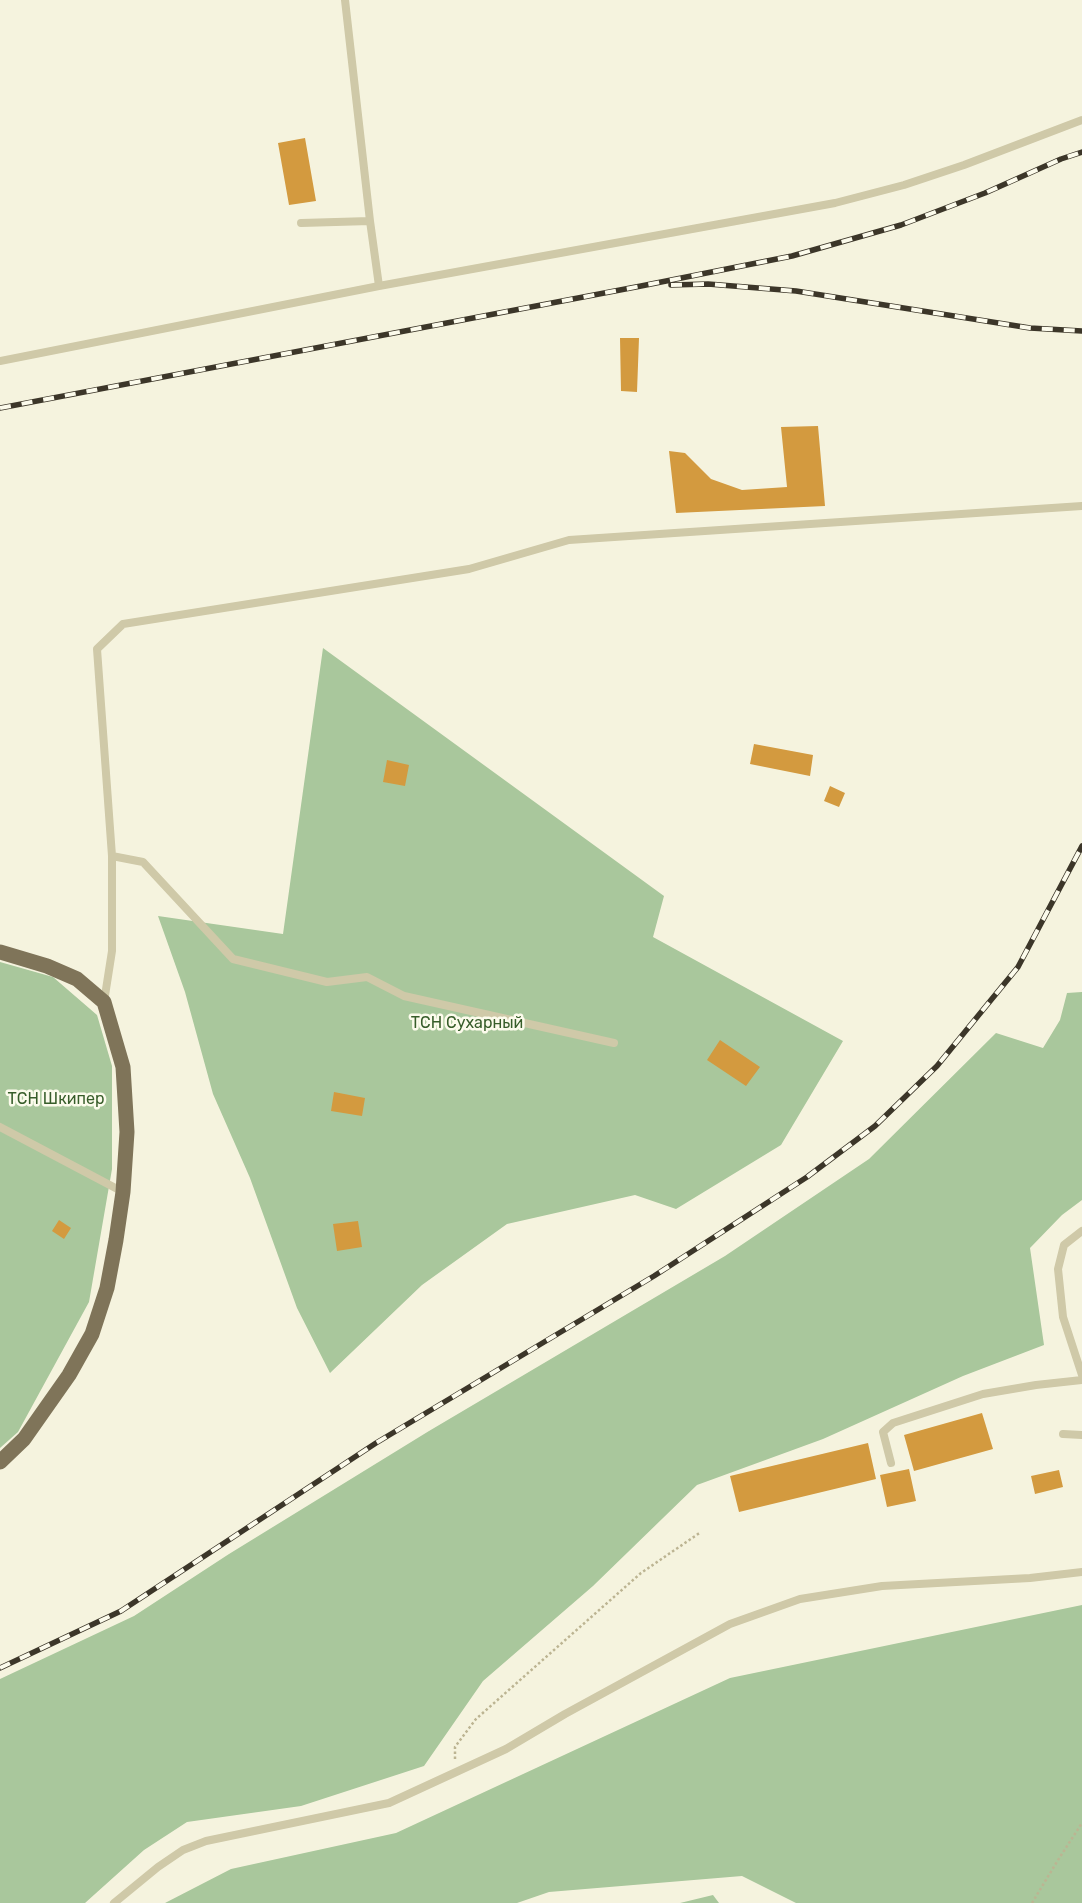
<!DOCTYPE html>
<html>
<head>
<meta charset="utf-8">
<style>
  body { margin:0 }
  canvas { display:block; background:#f5f3de }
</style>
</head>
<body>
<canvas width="1082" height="1903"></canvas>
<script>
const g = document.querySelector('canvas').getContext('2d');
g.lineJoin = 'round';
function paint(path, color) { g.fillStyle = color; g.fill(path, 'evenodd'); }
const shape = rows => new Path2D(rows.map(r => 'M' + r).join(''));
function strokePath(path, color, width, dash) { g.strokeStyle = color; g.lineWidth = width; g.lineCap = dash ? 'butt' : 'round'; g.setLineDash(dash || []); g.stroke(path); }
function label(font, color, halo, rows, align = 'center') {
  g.font = font + ' Rubik,sans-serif'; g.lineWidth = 5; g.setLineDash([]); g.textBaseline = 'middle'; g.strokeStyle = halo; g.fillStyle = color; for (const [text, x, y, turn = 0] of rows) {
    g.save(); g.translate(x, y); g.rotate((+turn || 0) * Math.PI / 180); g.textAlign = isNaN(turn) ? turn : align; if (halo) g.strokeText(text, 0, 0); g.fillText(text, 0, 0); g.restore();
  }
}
paint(shape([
  [323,648,664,896,653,937,843,1041,781,1145,676,1209,635,1195,507,1224,422,1285,330,1373,297,1308,250,1178,213,1094,185,992,158,916,283,934],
  [0,962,53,977,97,1015,112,1066,112,1169,89,1302,18,1432,0,1448],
  [1082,992,1082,1200,1062,1215,1030,1248,1044,1345,963,1376,823,1439,697,1485,593,1586,483,1681,424,1766,301,1806,187,1822,144,1850,85,1903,0,1903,0,1679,134,1616,229,1554,429,1431,725,1256,869,1159,996,1033,1043,1048,1060,1020,1067,993],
  [1082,1605,1082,1903,796,1903,742,1876,549,1892,517,1903,165,1903,231,1869,396,1833,730,1678],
  [713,1895,719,1903,680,1903]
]), '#a9c79c');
paint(shape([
  [305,138,316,201,289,205,278,143],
  [620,338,639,338,637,392,621,391],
  [818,426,825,506,676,513,669,451,685,453,711,479,742,490,787,487,781,427],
  [754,744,813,755,810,776,750,764],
  [387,760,409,765,405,786,383,782],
  [830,786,845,793,839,807,824,801],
  [720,1040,760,1067,746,1086,707,1060],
  [334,1092,365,1098,362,1116,331,1111],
  [59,1220,71,1228,64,1239,52,1231],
  [358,1221,362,1247,337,1251,333,1224],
  [982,1413,993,1449,914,1471,904,1435],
  [868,1443,876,1479,739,1512,730,1476],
  [909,1469,916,1501,887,1507,880,1475],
  [1059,1470,1063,1487,1035,1494,1031,1476]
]), '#d39a3f');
strokePath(shape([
  [455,1759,455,1747,476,1719,641,1573,701,1532],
  [1032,1903,1058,1860,1082,1823]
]), '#bcb492', 2.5, [2.5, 2.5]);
strokePath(shape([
  [345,0,370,221],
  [301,223,370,221,379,286],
  [0,361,379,286,835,203,904,185,964,165,1082,120],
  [112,856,143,862,233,959,327,982,367,977,404,996,614,1043],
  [104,1002,112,951,112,856,97,649,123,624,469,569,569,540,1082,506],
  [0,1127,123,1192],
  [1082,1231,1064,1245,1058,1269,1063,1317,1082,1375],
  [1063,1434,1082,1435],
  [891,1463,883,1432,893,1423,983,1394,1036,1385,1082,1380],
  [114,1903,158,1867,183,1850,206,1841,389,1803,506,1749,565,1714,730,1624,800,1599,882,1586,1030,1578,1082,1572]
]), '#cfc9a8', 8);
strokePath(shape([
  [0,952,47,966,77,979,104,1002,123,1067,127,1132,123,1192,116,1240,107,1288,92,1334,69,1375,24,1439,0,1462]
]), '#7f7459', 15);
const rail = shape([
  [671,285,708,284,796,291,1030,328,1082,331],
  [0,408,641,286,792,256,901,225,985,193,1061,159,1082,152],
  [0,1668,121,1611,376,1443,654,1276,807,1177,875,1126,937,1066,1018,967,1082,846]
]);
strokePath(rail, '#3c3629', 5.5);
strokePath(rail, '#fcfbec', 4, [11]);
label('16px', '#375d2a', '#fcfbec', [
  ["ТСН Сухарный",467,1023],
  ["ТСН Шкипер",56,1099]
]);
</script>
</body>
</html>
